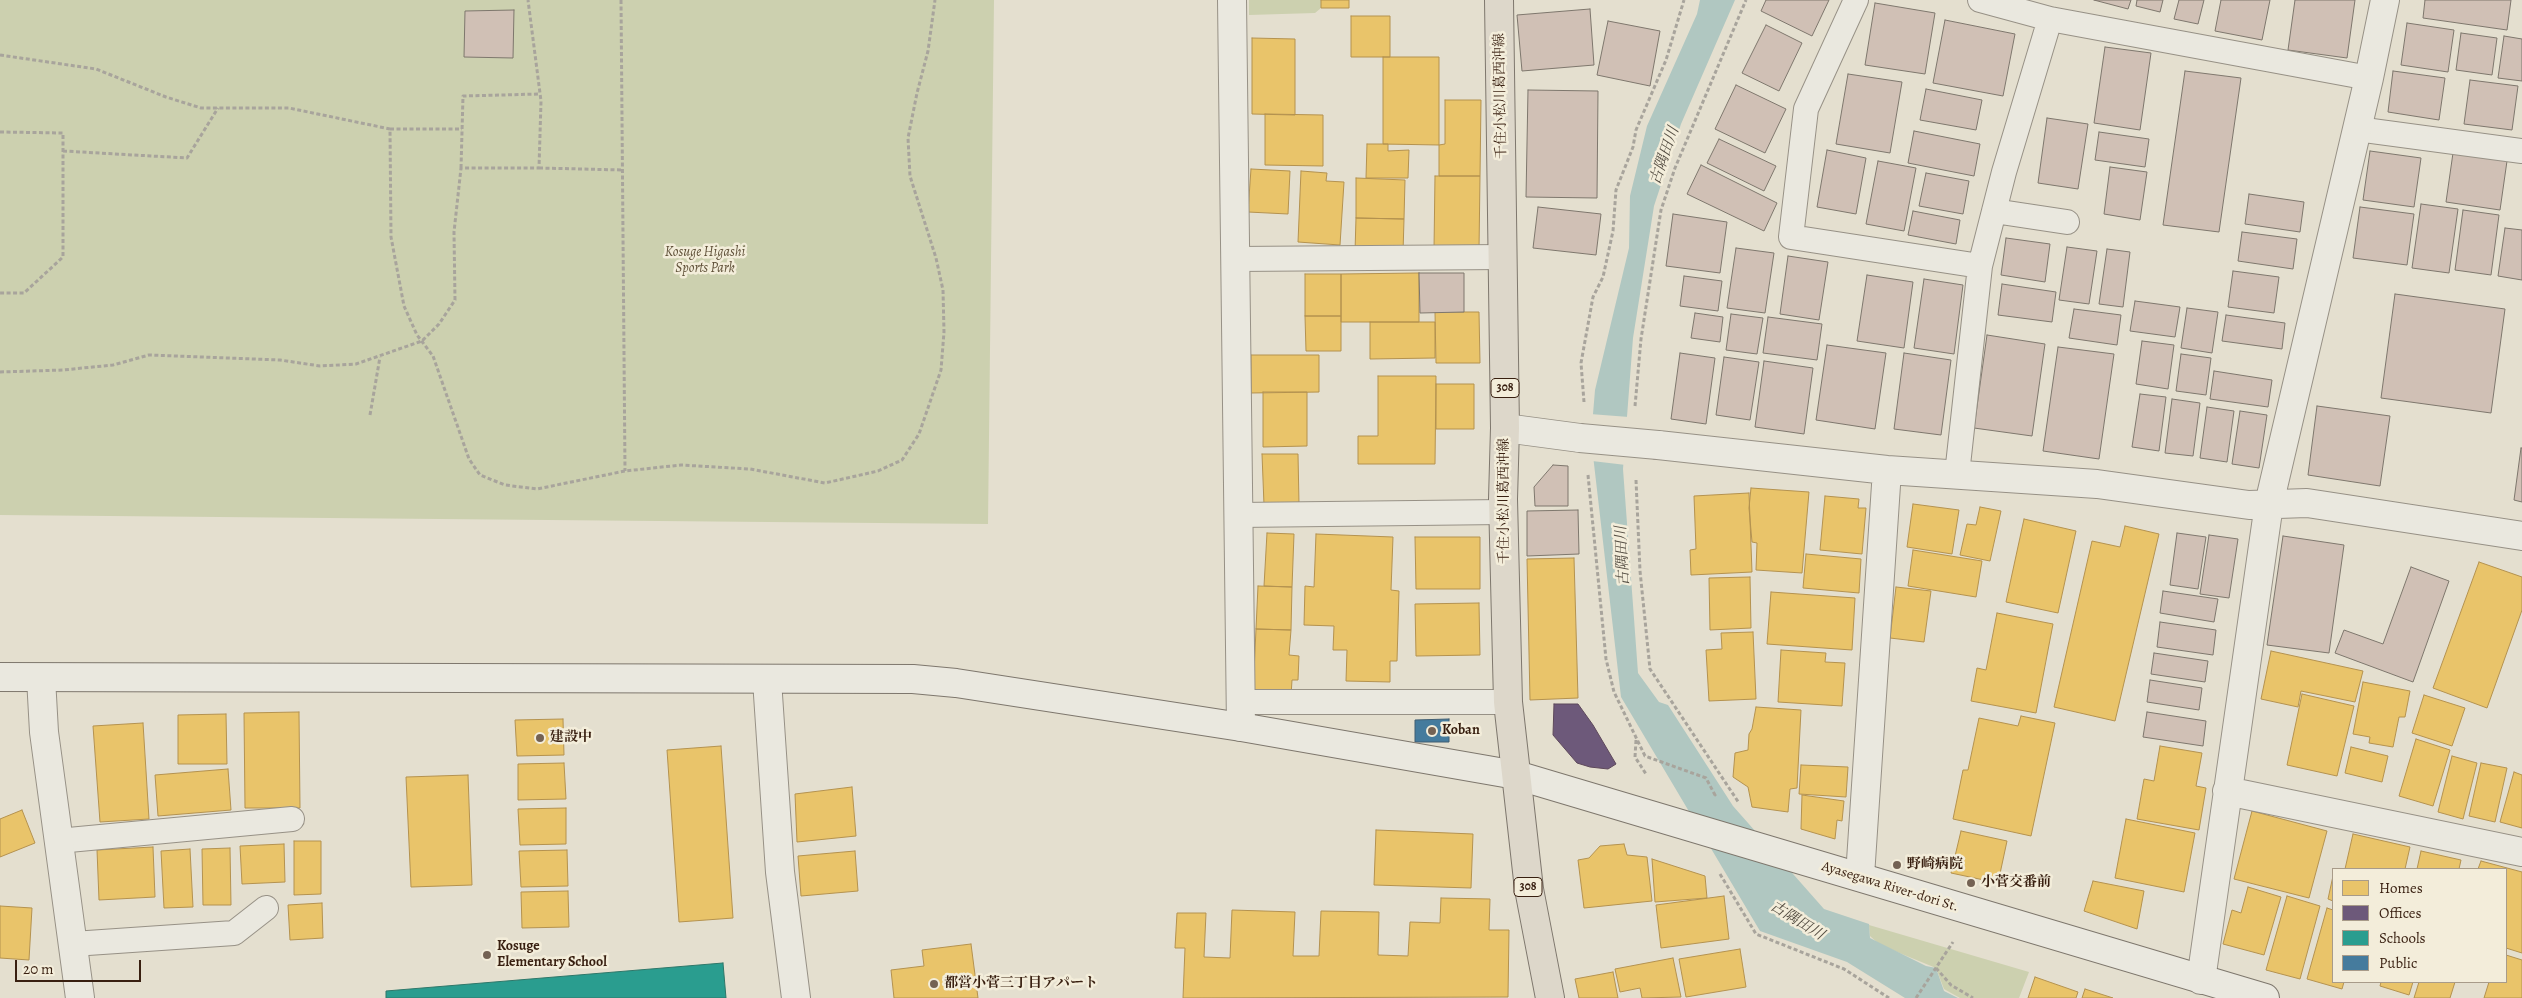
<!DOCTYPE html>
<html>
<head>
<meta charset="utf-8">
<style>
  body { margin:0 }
  #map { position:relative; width:2522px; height:998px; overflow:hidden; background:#e4dfcf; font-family:Alegreya,serif }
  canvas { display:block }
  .legend { position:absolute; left:2332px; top:868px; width:175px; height:115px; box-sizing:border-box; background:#f3edda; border:1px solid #a89b89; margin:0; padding:6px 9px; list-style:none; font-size:15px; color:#381f10 }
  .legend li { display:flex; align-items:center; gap:10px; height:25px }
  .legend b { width:25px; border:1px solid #a89b89 }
  .scale { position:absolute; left:15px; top:960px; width:126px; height:22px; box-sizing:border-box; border:2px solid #381f10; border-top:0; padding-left:6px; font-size:15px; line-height:18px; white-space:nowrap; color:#381f10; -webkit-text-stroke:4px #f3edda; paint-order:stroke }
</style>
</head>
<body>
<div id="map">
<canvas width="2522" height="998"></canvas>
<ul class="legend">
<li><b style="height:14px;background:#e9c46a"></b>Homes</li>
<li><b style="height:14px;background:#6d597a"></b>Offices</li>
<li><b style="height:14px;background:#2a9d8f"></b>Schools</li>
<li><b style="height:14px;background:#457b9d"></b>Public</li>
</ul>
<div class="scale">20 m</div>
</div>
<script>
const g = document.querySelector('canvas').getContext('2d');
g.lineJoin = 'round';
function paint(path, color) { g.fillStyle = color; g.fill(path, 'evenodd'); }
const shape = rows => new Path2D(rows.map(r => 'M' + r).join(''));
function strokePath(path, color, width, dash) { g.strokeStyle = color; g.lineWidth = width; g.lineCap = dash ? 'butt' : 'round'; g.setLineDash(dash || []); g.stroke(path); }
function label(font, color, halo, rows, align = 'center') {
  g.font = font + ' Alegreya,"Noto Serif JP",serif'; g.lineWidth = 5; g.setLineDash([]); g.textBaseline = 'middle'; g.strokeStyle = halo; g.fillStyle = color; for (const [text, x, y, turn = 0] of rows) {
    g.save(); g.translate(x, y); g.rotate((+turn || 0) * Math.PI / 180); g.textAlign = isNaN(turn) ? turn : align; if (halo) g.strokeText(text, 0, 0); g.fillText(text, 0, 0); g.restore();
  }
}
paint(shape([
  [0,0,994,0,988,524,0,515],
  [1249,0,1321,0,1321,8,1315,13,1249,15],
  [1869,925,2029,972,2019,998,1960,998,1944,989,1936,968,1880,945,1870,936]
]), '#ccd0af');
paint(shape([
  [1700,0,1735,0,1681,124,1654,206,1633,338,1623,469,1638,673,1659,702,1668,705,1733,806,1824,909,1869,924,1870,938,1926,966,1936,968,1944,991,1958,998,1905,998,1847,962,1760,931,1621,697,1591,438,1595,390,1629,248,1630,196,1647,126,1697,14]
]), '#b0c7c1');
paint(shape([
  [1590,414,1629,417,1626,465,1592,461,1589,438]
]), '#e4dfcf');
const homes = shape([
  [1321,0,1349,0,1349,8,1321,8,1321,0],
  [1351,16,1390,16,1390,57,1351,57,1351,16],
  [1252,38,1295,39,1295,115,1252,114,1252,38],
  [1383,57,1439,57,1439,145,1383,144,1383,57],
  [1445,100,1481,100,1480,176,1439,176,1439,145,1445,144,1445,100],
  [1265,114,1323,115,1323,166,1265,165,1265,114],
  [1367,144,1388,144,1388,151,1409,150,1408,178,1366,178,1367,144],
  [1251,169,1290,171,1288,214,1248,212,1251,169],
  [1301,171,1327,173,1326,181,1344,182,1340,245,1298,242,1301,171],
  [1435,176,1480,176,1479,250,1434,249,1435,176],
  [1356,178,1405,180,1404,219,1356,218,1356,178],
  [1356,218,1404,219,1403,253,1355,252,1356,218],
  [1419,273,1419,322,1341,322,1341,274,1419,273],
  [1305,274,1341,274,1341,316,1305,316,1305,274],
  [1435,312,1479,312,1480,363,1436,363,1435,312],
  [1305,316,1341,316,1341,351,1306,351,1305,316],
  [1370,322,1435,322,1435,358,1370,359,1370,322],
  [1251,355,1319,355,1319,392,1251,393,1251,355],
  [1378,376,1436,376,1435,464,1358,464,1358,436,1378,436,1378,376],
  [1436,384,1474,384,1474,429,1436,429,1436,384],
  [1263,392,1307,392,1307,446,1263,447,1263,392],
  [1262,454,1298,454,1299,504,1264,505,1262,454],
  [1751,488,1809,492,1802,573,1756,570,1757,543,1752,542,1749,508,1751,488],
  [1749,493,1752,572,1691,575,1690,550,1696,549,1694,496,1749,493],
  [1825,496,1859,499,1858,508,1866,508,1862,554,1820,550,1825,496],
  [1913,504,1959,510,1952,554,1907,547,1913,504],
  [1980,507,2001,511,1990,561,1960,555,1967,524,1976,525,1980,507],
  [2024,519,2076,531,2058,613,2006,602,2024,519],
  [2125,526,2159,534,2115,721,2054,707,2092,541,2120,547,2125,526],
  [1267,533,1294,534,1292,587,1264,586,1267,533],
  [1316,534,1393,537,1391,590,1399,591,1397,661,1390,661,1390,682,1346,681,1347,650,1333,650,1334,626,1304,625,1305,586,1314,587,1316,534],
  [1415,537,1480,537,1480,589,1416,589,1415,537],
  [1913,550,1982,561,1976,597,1908,586,1913,550],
  [1806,554,1861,559,1859,593,1803,588,1806,554],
  [1574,558,1578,698,1530,700,1527,559,1574,558],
  [2479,562,2522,577,2522,610,2487,708,2433,688,2479,562],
  [1750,577,1751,628,1710,630,1709,578,1750,577],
  [1258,586,1292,587,1291,630,1256,629,1258,586],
  [1896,587,1931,591,1924,642,1890,638,1896,587],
  [1771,592,1855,598,1852,650,1767,644,1771,592],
  [1479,603,1480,655,1416,656,1415,604,1479,603],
  [1997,613,2053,624,2036,713,1971,701,1977,668,1986,670,1997,613],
  [1256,629,1291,630,1289,655,1299,656,1298,680,1292,680,1291,696,1253,694,1256,629],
  [1753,632,1756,699,1709,701,1706,650,1722,649,1721,633,1753,632],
  [1781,650,1826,653,1825,662,1845,663,1842,706,1778,702,1781,650],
  [2271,651,2363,671,2355,702,2301,691,2298,707,2261,699,2271,651],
  [2363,682,2410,691,2405,717,2399,717,2393,747,2369,743,2370,737,2353,734,2363,682],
  [2302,694,2354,706,2337,776,2287,765,2302,694],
  [2424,695,2465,708,2452,746,2412,733,2424,695],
  [1756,707,1801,710,1797,788,1790,789,1788,812,1752,807,1748,787,1733,777,1735,753,1748,750,1749,734,1752,729,1756,707],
  [299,712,300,808,245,808,244,713,299,712],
  [226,714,227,764,178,764,178,715,226,714],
  [2021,716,2055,723,2031,836,1953,819,1963,770,1968,770,1979,718,2018,726,2021,716],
  [563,719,564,755,517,756,515,720,563,719],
  [143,723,149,819,100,822,93,726,143,723],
  [2416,739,2450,750,2433,806,2399,796,2416,739],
  [721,746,733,918,679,922,667,750,721,746],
  [2160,746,2202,753,2196,786,2206,788,2199,830,2137,819,2144,779,2154,781,2160,746],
  [2351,747,2388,756,2382,782,2345,773,2351,747],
  [2452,756,2477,763,2463,819,2438,812,2452,756],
  [564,763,566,799,518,800,518,764,564,763],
  [2481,763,2507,768,2495,822,2469,816,2481,763],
  [1801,765,1848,767,1846,797,1799,794,1801,765],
  [228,769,231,810,158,816,155,775,228,769],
  [2514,772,2522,775,2522,828,2500,822,2514,772],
  [468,775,472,885,411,887,406,777,468,775],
  [852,787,856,836,797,842,795,794,852,787],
  [1802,795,1844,801,1842,821,1837,820,1835,839,1801,829,1802,795],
  [566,808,566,844,520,845,518,809,566,808],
  [22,810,35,843,0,857,0,819,22,810],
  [2252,811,2327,831,2309,898,2234,879,2252,811],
  [2126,819,2195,833,2184,892,2115,878,2126,819],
  [1376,830,1473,834,1471,888,1374,885,1376,830],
  [1961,831,2007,841,1998,883,1951,873,1961,831],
  [2353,834,2410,847,2405,869,2345,869,2353,834],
  [294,841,321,841,321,894,294,895,294,841],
  [284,844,285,882,242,884,240,846,284,844],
  [1624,844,1627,855,1647,857,1652,901,1584,908,1578,860,1589,858,1600,846,1624,844],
  [153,847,155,897,99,900,97,850,153,847],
  [230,848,231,905,203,905,202,849,230,848],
  [190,849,193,907,164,908,161,851,190,849],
  [567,850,568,886,521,887,519,851,567,850],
  [855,851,858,891,801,896,798,856,855,851],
  [2421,851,2461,860,2459,869,2417,869,2421,851],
  [1652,859,1705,876,1707,898,1655,902,1652,859],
  [2481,861,2522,872,2522,953,2506,948,2506,869,2478,869,2481,861],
  [2333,876,2333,901,2328,899,2333,876],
  [2093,881,2144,891,2137,929,2084,911,2093,881],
  [2248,887,2281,897,2264,955,2223,944,2232,910,2241,913,2248,887],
  [568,891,569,927,522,928,521,892,568,891],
  [1724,896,1729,939,1661,948,1656,905,1724,896],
  [2287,896,2320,906,2300,979,2266,970,2287,896],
  [1441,898,1490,899,1489,930,1509,930,1508,997,1183,998,1185,948,1175,948,1177,913,1206,913,1204,957,1230,958,1232,910,1295,912,1293,956,1319,956,1321,911,1379,912,1378,955,1408,956,1410,922,1440,923,1441,898],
  [322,903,323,938,290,940,288,905,322,903],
  [0,906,32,908,29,960,0,958,0,906],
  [2327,908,2333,910,2333,982,2344,982,2342,989,2307,979,2327,908],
  [971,944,978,998,894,998,891,970,924,966,922,950,971,944],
  [1740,949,1746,987,1686,997,1679,959,1740,949],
  [2506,955,2522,960,2522,998,2484,998,2489,982,2506,982,2506,955],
  [1673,958,1681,997,1642,998,1640,988,1620,992,1615,969,1673,958],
  [1613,972,1618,998,1579,998,1575,979,1613,972],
  [2035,977,2078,992,2076,998,2028,998,2035,977],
  [2381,982,2413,982,2409,995,2380,986,2381,982],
  [2419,982,2455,982,2450,998,2414,998,2419,982],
  [2085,989,2113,998,2082,998,2085,989]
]);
paint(homes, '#e9c46a');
strokePath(homes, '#b4924f', 1);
const offices = shape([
  [1554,704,1578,704,1593,725,1616,764,1608,769,1590,767,1577,763,1553,735,1554,704]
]);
paint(offices, '#6d597a');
strokePath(offices, '#5d485a', 1);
const schools = shape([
  [723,963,726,998,386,998,386,991,723,963]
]);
paint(schools, '#2a9d8f');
strokePath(schools, '#2e7769', 1);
const public = shape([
  [1449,719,1449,742,1415,742,1415,720,1449,719]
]);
paint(public, '#457b9d');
strokePath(public, '#415f73', 1);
const building = shape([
  [1766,0,1829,0,1812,36,1761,11,1766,0],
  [2094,0,2131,0,2128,9,2094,0],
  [2137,0,2163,0,2160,12,2136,6,2137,0],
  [2179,0,2204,0,2198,24,2174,19,2179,0],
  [2221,0,2270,0,2262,40,2215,31,2221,0],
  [2295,0,2355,0,2347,58,2288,50,2295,0],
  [2425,0,2511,0,2507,30,2423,18,2425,0],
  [1875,3,1935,13,1925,74,1865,65,1875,3],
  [1590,9,1594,65,1522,71,1517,15,1590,9],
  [514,10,513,58,464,57,465,11,514,10],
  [1945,20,2015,34,2003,96,1933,83,1945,20],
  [1608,21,1660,31,1650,86,1597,75,1608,21],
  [2407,23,2454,30,2448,72,2401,65,2407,23],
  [1766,25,1802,43,1779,91,1742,73,1766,25],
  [2461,33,2497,38,2492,75,2456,70,2461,33],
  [2504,36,2522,39,2522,81,2498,78,2504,36],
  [2105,47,2151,53,2140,130,2094,123,2105,47],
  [2185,71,2241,78,2219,232,2163,225,2185,71],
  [2393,71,2445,78,2439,120,2388,112,2393,71],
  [1848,74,1902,82,1890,153,1836,144,1848,74],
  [2470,80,2518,86,2512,130,2464,124,2470,80],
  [1736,85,1786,109,1765,153,1715,129,1736,85],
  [1926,89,1982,100,1976,130,1920,120,1926,89],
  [1528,90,1598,91,1597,198,1526,197,1528,90],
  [2047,118,2088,124,2078,189,2038,183,2047,118],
  [1914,131,1980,144,1974,176,1908,163,1914,131],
  [2099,132,2149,139,2145,167,2095,160,2099,132],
  [1719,139,1776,166,1764,191,1707,163,1719,139],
  [1827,150,1866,158,1856,214,1817,207,1827,150],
  [2370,151,2421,158,2414,207,2363,200,2370,151],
  [2453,153,2507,161,2500,210,2446,202,2453,153],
  [1878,161,1916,168,1904,231,1866,224,1878,161],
  [1701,165,1777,203,1764,231,1687,194,1701,165],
  [2110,167,2147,172,2140,220,2104,214,2110,167],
  [1926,173,1969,181,1963,214,1919,206,1926,173],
  [2249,194,2304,202,2300,232,2245,224,2249,194],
  [2421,204,2458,209,2449,273,2412,268,2421,204],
  [1538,207,1601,214,1596,255,1533,248,1538,207],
  [2360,207,2414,214,2407,265,2353,258,2360,207],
  [2463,210,2499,215,2491,275,2455,270,2463,210],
  [1913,211,1960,220,1956,244,1908,235,1913,211],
  [1673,214,1727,222,1720,273,1666,266,1673,214],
  [2505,228,2522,230,2522,280,2498,276,2505,228],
  [2242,232,2297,239,2293,269,2238,261,2242,232],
  [2006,238,2050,244,2045,282,2001,275,2006,238],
  [2067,247,2097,251,2089,304,2059,300,2067,247],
  [1736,248,1774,253,1765,313,1727,308,1736,248],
  [2107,249,2130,252,2123,307,2099,304,2107,249],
  [1788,256,1828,262,1819,320,1780,314,1788,256],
  [2233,271,2279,277,2274,313,2228,307,2233,271],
  [1419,273,1464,273,1464,312,1420,313,1419,273],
  [1867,275,1913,282,1904,348,1857,341,1867,275],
  [1684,276,1722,281,1718,311,1680,306,1684,276],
  [1924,279,1963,285,1954,354,1914,348,1924,279],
  [2002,284,2056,292,2052,322,1998,315,2002,284],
  [2395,294,2505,309,2491,413,2381,398,2395,294],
  [2135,301,2180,307,2175,337,2130,331,2135,301],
  [2187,308,2218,312,2212,353,2181,348,2187,308],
  [2074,309,2121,315,2117,345,2069,338,2074,309],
  [1695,313,1723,317,1720,342,1691,338,1695,313],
  [1731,314,1763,318,1757,354,1726,350,1731,314],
  [2226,315,2285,323,2282,349,2222,341,2226,315],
  [1768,317,1822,324,1817,360,1763,353,1768,317],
  [1987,335,2045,344,2032,436,1974,428,1987,335],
  [2142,341,2174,345,2168,389,2136,384,2142,341],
  [1827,345,1886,353,1875,429,1816,420,1827,345],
  [2058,347,2114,354,2099,459,2043,451,2058,347],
  [1680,353,1715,358,1706,424,1671,419,1680,353],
  [1904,353,1951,360,1941,435,1894,429,1904,353],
  [2181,354,2211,358,2206,395,2176,391,2181,354],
  [1724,357,1759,362,1750,420,1716,415,1724,357],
  [1764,361,1813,368,1804,434,1755,427,1764,361],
  [2214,371,2272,380,2268,407,2210,399,2214,371],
  [2140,394,2166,397,2159,451,2132,447,2140,394],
  [2172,399,2200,403,2193,456,2165,453,2172,399],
  [2317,406,2390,416,2380,486,2308,475,2317,406],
  [2207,407,2234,411,2227,462,2200,458,2207,407],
  [2240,411,2267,415,2259,468,2232,464,2240,411],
  [2521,448,2522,448,2522,502,2514,500,2521,448],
  [1553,465,1568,466,1568,506,1535,506,1534,487,1553,465],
  [1578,510,1579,554,1527,556,1527,511,1578,510],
  [2177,533,2206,537,2198,589,2170,585,2177,533],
  [2209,535,2238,539,2229,598,2200,594,2209,535],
  [2283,536,2344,545,2329,653,2267,645,2283,536],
  [2411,567,2449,581,2413,682,2335,653,2344,630,2383,644,2411,567],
  [2163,591,2218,599,2214,622,2160,613,2163,591],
  [2160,622,2216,630,2213,655,2157,647,2160,622],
  [2154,653,2208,661,2205,682,2151,674,2154,653],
  [2150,680,2202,688,2199,710,2147,702,2150,680],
  [2147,712,2206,721,2203,746,2143,737,2147,712]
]);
paint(building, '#d0c0b5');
strokePath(building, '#7e776d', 1);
const lane = shape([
  [1856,0,1806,109,1791,237,1980,266],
  [1980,0,2050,19,2369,78],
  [2357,129,2522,151],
  [1994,211,2067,222],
  [1235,259,1504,257],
  [1957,474,1980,266,2004,172,2050,19],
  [1238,515,1503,512],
  [1241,702,1508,702],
  [58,841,292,819],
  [73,944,234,933,266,908]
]);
const street = shape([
  [1232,0,1241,727],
  [1505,428,1580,438],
  [1658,445,1887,470,2097,484,2249,505,2307,503,2522,536],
  [41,678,44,732,80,998],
  [767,680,780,872,796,998],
  [2227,791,2522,852],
  [1860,876,1887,470],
  [2201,980,2269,504,2369,78,2385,0]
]);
const secondary = shape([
  [0,677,913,679,956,683,1241,727,1516,775,2265,998]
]);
const primary = shape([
  [1499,0,1505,428,1503,499,1508,702,1529,889,1550,998]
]);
strokePath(lane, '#979186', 26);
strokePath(street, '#979186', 30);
strokePath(secondary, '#7e776d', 30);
strokePath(primary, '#7e776d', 30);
strokePath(shape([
  [621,0,625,471],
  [0,55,96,69,166,97,201,108,289,108,390,129,391,237,404,306,417,335,433,356,469,459,480,475,505,485,537,489,625,471,681,465,750,469,825,483,878,471,902,460,919,434,941,370,944,332,943,290,936,258,910,176,908,138,917,93,928,51,935,0],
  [390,129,462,129],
  [0,132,63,133,63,257,24,293,0,293],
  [63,151,187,158,218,108],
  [461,168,463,96,539,94],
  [539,168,623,170],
  [0,372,63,370,113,365,149,355,280,360,320,366,356,364,422,341,439,324,455,300,454,232,461,168,539,168,541,101,528,0],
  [1584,402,1581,363,1593,297,1603,277,1613,231,1616,190,1633,147,1636,130,1666,60,1684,0],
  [1635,406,1641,339,1661,210,1675,168,1746,0],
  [370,415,380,357],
  [1588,475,1606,659,1614,692,1645,756,1706,778,1715,795,1713,795],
  [1636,480,1640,571,1650,669,1739,803],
  [1636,740,1635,757,1646,774],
  [1720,874,1756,934,1844,969,1889,998],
  [1936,968,1951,985,1973,998],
  [1916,998,1953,942]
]), '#a8a49c', 3, [4, 2.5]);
strokePath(lane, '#eae8df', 24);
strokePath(street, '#eae8df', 28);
strokePath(secondary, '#eae8df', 28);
strokePath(primary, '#ddd7ca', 28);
const streetBridge = shape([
  [1580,438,1658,445]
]);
strokePath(streetBridge, '#979186', 30, []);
strokePath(streetBridge, '#eae8df', 28);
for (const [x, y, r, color] of [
  [1432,731,5,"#746253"],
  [540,738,5,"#746253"],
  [1897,865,5,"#746253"],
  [1971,883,5,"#746253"],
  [487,955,5,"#746253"],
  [934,984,5,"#746253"]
]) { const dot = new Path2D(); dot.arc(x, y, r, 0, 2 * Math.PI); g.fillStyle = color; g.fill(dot); strokePath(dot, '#f3edda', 2); }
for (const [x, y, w] of [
  [1505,388,28],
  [1528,887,28]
]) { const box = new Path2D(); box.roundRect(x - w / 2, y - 9.5, w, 19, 4); g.fillStyle = '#f3edda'; g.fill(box); strokePath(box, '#381f10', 1); }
label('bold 12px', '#381f10', null, [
  ["308",1505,388],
  ["308",1528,887]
]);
label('14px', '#381f10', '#f3edda', [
  ["千住小松川葛西沖線",1501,96,-91],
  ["千住小松川葛西沖線",1505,501,-90],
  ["Ayasegawa River-dori St.",1890,887,17]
]);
label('italic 14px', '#5f5038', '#f3edda', [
  ["Kosuge Higashi",705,253],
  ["Sports Park",705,269]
]);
label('bold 14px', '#381f10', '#f3edda', [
  ["Koban",1442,731],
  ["建設中",550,738],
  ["野崎病院",1907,865],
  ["小菅交番前",1981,883],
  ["Kosuge",497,947],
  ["Elementary School",497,963],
  ["都営小菅三丁目アパート",944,984]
], 'left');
label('italic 15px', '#554e43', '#f3edda', [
  ["古隅田川",1665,156,-71],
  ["古隅田川",1623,556,-93],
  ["古隅田川",1797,921,32]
]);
</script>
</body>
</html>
